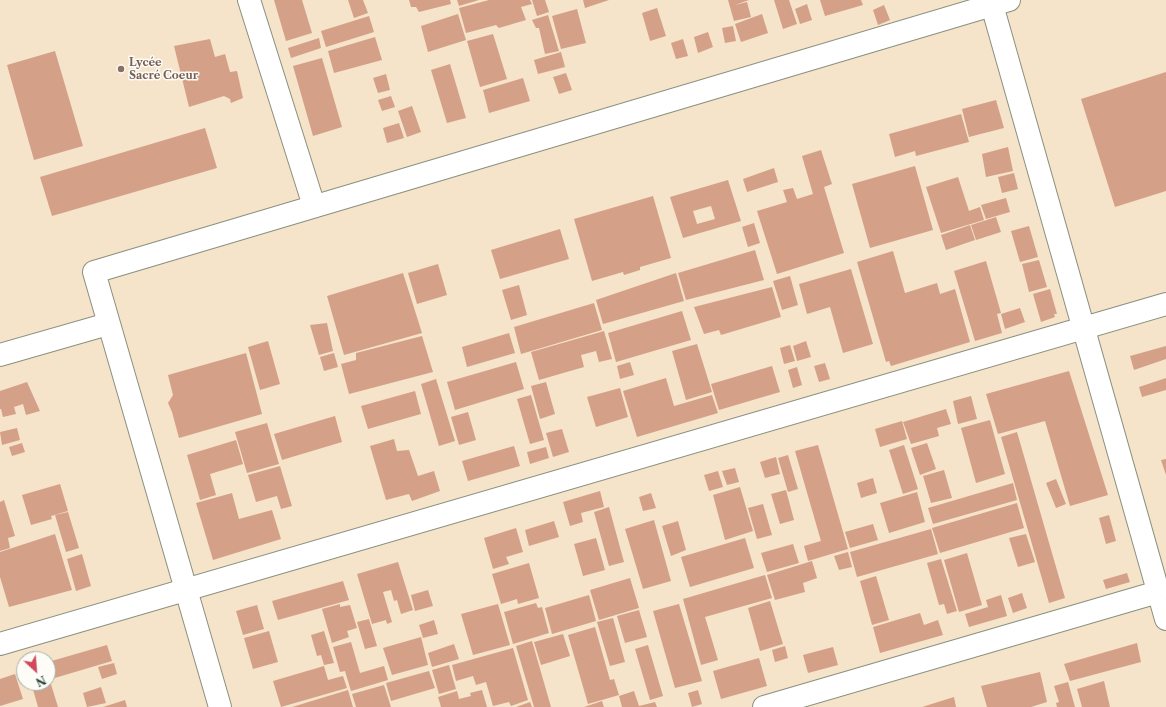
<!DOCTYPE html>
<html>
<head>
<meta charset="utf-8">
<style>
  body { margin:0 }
  #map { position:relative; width:1166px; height:707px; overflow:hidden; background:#f5e3ca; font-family:"Libre Caslon Text",serif }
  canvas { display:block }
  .north { position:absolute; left:16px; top:651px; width:40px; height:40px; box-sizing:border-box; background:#fdfcf7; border:1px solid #a4b0a9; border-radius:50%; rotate:154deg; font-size:11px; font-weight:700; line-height:16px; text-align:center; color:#1f3d34 }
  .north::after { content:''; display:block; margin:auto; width:14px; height:18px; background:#d1495b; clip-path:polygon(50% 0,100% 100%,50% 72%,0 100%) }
</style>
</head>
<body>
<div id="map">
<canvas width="1166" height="707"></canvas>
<div class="north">N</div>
</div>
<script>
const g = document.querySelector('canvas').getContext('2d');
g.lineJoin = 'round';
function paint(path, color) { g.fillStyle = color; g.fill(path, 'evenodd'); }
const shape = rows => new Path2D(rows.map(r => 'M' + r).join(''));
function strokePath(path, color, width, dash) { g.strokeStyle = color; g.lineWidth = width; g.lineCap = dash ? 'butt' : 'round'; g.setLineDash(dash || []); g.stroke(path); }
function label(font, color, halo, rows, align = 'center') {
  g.font = font + ' "Libre Caslon Text",serif'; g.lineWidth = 3; g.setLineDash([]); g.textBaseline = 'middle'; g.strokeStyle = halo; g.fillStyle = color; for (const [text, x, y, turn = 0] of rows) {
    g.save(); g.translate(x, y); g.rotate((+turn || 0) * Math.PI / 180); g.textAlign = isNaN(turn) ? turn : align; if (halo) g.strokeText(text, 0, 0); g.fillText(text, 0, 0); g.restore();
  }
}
paint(shape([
  [274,0,302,0,312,33,286,41],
  [348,0,363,0,368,13,354,18],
  [409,0,450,0,451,4,419,12,416,7,411,7],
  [457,0,479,0,459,6],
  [489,0,530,0,532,4,521,7,526,20,499,28,496,25,466,33,459,8],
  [532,0,545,0,549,12,537,16],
  [583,0,609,0,585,8],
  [728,0,749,0,735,5,747,2,751,17,734,21],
  [774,0,789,0,797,24,783,29],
  [820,0,861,0,863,5,825,16],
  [807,4,812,20,800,24,795,9],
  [884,5,890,20,878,25,873,10],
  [657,8,666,36,650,41,642,13],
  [577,9,586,43,561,49,552,16],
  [458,14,466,40,428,52,421,26],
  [762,14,768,33,741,42,735,24],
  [548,15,559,51,545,54,539,28,536,28,532,20],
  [369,16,374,32,326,47,321,31],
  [733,26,736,41,725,43,722,28],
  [708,32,713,47,698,53,694,37],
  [493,34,507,79,480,87,467,41],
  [375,37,382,60,334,73,328,51],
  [319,38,321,48,291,58,288,48],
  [210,39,215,57,225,54,230,72,237,71,243,98,231,103,230,99,224,96,189,107,174,46],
  [683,39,688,56,676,59,671,43],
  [55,51,83,146,34,160,7,65],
  [561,52,565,67,538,74,534,60],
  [322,58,342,127,313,136,293,66],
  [450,64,466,118,447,123,431,70],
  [1166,72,1166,191,1115,207,1081,99],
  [566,73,572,90,559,94,553,77],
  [386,74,390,90,378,93,373,78],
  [523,78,530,101,489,113,483,90],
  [391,96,395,107,382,111,378,100],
  [996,100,1004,128,969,137,962,109],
  [412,106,421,132,407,137,398,111],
  [961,114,969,142,916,156,915,151,895,157,889,134],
  [399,123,404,138,387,143,383,128],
  [205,128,217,168,52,216,40,177],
  [1008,147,1013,171,986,177,982,154],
  [821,150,832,184,824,187,844,253,777,274,757,211,787,202,783,190,793,188,797,199,813,194,802,156],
  [915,166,933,230,870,248,852,184],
  [774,168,778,182,747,192,743,179],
  [1014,173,1018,189,1002,193,998,177],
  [958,177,969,211,980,207,984,220,941,233,926,187],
  [728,180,741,221,683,238,670,197],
  [711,206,715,219,697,224,693,211],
  [653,196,671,258,640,267,640,270,624,275,623,272,592,281,574,219],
  [1006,198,1010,212,986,219,981,205],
  [996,217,1001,232,976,240,971,225],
  [754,223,760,243,748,247,742,227],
  [970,225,975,240,946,250,941,235],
  [1029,226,1038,257,1020,262,1011,231],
  [560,229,569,259,500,279,491,250],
  [755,250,764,280,686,300,678,273],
  [893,251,905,293,937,283,940,294,955,289,970,342,891,366,889,361,886,362,857,262],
  [1039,260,1047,287,1029,292,1022,264],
  [986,261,1001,313,997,314,1002,333,975,341,954,271],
  [438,264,447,295,417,304,408,273],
  [851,269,873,344,843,353,830,307,807,314,799,284],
  [403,273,422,333,344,355,327,296],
  [676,273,684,301,603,324,596,300],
  [790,276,798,305,782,310,773,281],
  [519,285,527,315,511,320,502,290],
  [772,287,781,317,721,335,719,330,704,334,694,307],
  [1050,289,1057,314,1054,314,1055,317,1041,322,1033,294],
  [594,303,602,330,521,354,514,327],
  [1020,308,1025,322,1005,329,1001,314],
  [682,311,691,340,616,362,608,333],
  [327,323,333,351,319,355,310,325],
  [604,331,612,359,599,362,596,351,581,355,584,367,539,380,531,352],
  [509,333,515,353,467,367,462,347],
  [422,336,433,372,349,394,341,364,356,360,356,353],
  [268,341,280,384,260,390,248,347],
  [806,341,811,357,797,361,793,346],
  [697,344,712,392,686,400,672,351],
  [790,345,795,361,784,364,780,348],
  [1166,346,1166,359,1134,370,1130,356],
  [246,353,262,414,179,438,172,412,168,403,173,395,168,375],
  [334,353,338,367,324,371,320,357],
  [516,362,524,389,455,410,447,382],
  [630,362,634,375,620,379,617,366],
  [825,363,830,379,819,382,814,366],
  [772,366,780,392,719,410,711,384],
  [797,367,802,385,793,388,788,370],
  [1069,371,1108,495,1070,506,1045,421,998,434,986,394],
  [666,378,674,406,712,395,718,413,637,437,623,391],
  [1166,378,1166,390,1142,397,1139,387],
  [436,379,455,441,439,446,421,384],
  [27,382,40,411,26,415,23,404,14,407,16,414,3,417,1,409,0,409,0,391],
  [546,382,555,414,540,419,531,386],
  [620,388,628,417,596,427,587,397],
  [415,391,421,414,368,429,361,406],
  [531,395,544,440,530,444,517,399],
  [971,396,977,419,958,424,953,401],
  [946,409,951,424,937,428,939,436,911,444,903,422],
  [468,412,476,440,459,445,451,417],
  [335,416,342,442,282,460,274,434],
  [990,420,1005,474,976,483,961,428],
  [902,421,907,439,880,447,875,429],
  [267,423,279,464,247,473,235,432],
  [17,428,20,440,2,445,0,432],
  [562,429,569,452,553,457,546,433],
  [1017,432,1065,598,1049,603,1001,437],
  [394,439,397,451,409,450,418,476,434,471,440,491,412,501,409,494,386,500,370,446],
  [236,440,243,464,210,474,216,495,200,500,187,455],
  [22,443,25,452,12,456,9,447],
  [927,443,936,469,920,475,911,448],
  [818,445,848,549,808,561,804,546,821,541,795,451],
  [904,445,918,489,903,494,889,450],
  [514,446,520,466,468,481,462,461],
  [546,447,549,458,530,464,527,452],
  [788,455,798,489,788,492,778,458],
  [776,457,780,474,765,478,760,462],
  [1166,459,1166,475,1161,460],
  [280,466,292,506,281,509,277,496,256,502,248,475],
  [735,468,739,482,727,485,722,471],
  [944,470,952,498,931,503,923,476],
  [718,471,723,487,709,491,704,475],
  [873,478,877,493,861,498,857,483],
  [1056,479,1066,504,1056,508,1046,483],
  [1013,483,1017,500,933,524,928,508],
  [60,484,68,511,51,516,52,519,31,525,22,495],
  [740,487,753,531,725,540,713,495],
  [786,490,794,520,780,524,771,494],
  [600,491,604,507,581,513,583,522,570,526,563,502],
  [917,492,925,522,889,533,880,503],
  [232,493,239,519,272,510,281,539,213,560,196,503],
  [651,493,656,508,643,511,639,497],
  [4,500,15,536,8,538,10,548,0,551,0,502],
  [1017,503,1024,528,940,553,932,528],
  [763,504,772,535,757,539,748,508],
  [609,507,624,562,609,566,594,512],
  [68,512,79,548,66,552,55,515],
  [1109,515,1116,541,1106,544,1099,518],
  [654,520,671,581,643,589,625,529],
  [554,521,559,537,529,546,525,530],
  [678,521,686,550,671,556,662,526],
  [873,524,878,540,850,548,845,532],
  [516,528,523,552,506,557,509,564,493,569,484,538],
  [931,529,938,554,857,577,850,552],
  [55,534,72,590,9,607,0,577,0,552],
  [1026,534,1035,562,1018,567,1009,538],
  [596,538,605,570,583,576,574,544],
  [745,538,754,568,690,587,681,557],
  [793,544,799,563,767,572,761,553],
  [848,552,852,567,839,570,834,556],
  [967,553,982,605,959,612,944,560],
  [82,554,91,586,76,591,67,559],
  [941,559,957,611,947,614,944,604,939,605,927,563],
  [812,561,817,578,803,583,805,592,775,600,767,575],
  [398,562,413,610,401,614,397,600,394,601,391,590,383,592,392,622,387,624,386,620,372,624,357,574],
  [529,563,539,598,518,604,517,599,501,604,492,574],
  [1127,573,1130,582,1106,589,1103,580],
  [765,575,772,598,705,617,718,660,701,665,683,599],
  [876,576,889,620,872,625,860,581],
  [630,578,639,608,599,620,590,590],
  [343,581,349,600,278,620,272,601],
  [428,590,433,606,415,611,411,595],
  [1022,593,1027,608,1013,613,1008,598],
  [589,595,596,621,552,634,545,608],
  [1001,595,1007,616,969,627,965,614,988,607,986,600],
  [770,601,783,644,760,651,748,608],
  [536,603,538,608,542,607,549,633,513,644,504,612],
  [340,604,340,607,350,605,357,628,347,631,349,637,332,643,322,609],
  [498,604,510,645,473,655,461,614],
  [679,604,702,681,675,688,653,611],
  [257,605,264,629,243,635,236,611],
  [639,610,647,637,625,643,617,616],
  [920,613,924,625,938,620,943,635,880,653,873,627],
  [613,618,625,662,610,666,597,622],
  [369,619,377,646,365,649,357,622],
  [434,620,438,634,423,638,419,625],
  [595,627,610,680,614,679,619,695,588,704,568,635],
  [269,631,278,662,253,669,244,638],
  [324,631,334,663,324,665,321,655,317,656,311,635],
  [563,634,570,656,541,665,534,642],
  [421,637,428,665,392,675,383,648],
  [532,641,551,707,534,707,516,646],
  [351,642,360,673,384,666,388,680,351,691,345,671,340,672,333,647],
  [1137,643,1141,662,1070,681,1064,664],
  [454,644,459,659,432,667,428,653],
  [107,645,112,661,48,680,48,662],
  [648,645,663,696,650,700,635,649],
  [785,646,788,658,775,662,772,650],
  [833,647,838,665,808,673,803,655],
  [513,648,528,700,511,706,509,702,493,706,486,682,476,685,473,676,456,681,452,665],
  [759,658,767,686,721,699,713,671],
  [114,663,117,674,102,679,98,667],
  [449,665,456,689,439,694,432,670],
  [324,666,328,680,343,676,347,688,281,707,273,681],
  [429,671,435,688,391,701,386,683],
  [1040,672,1047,702,1031,707,987,707,981,686],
  [15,674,23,699,0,706,0,679],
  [50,681,58,707,38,707,32,686,43,683,48,683,48,682],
  [1104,681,1110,707,1082,707,1077,689],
  [1068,682,1075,707,1057,707,1056,703,1059,702,1054,686],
  [384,685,391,707,356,707,352,694],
  [101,687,106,703,87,707,83,693],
  [348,690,353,707,292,707],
  [482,690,487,707,441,707,438,697,457,691,459,699,471,696,470,693],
  [698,690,702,704,692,707,688,693],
  [634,691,639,706,655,702,657,707,622,707,619,696],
  [954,697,956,707,922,707],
  [125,700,127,707,103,707],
  [602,701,604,707,584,707],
  [530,702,532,707,516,707]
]), '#d5a088');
const minor = shape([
  [249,0,314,206],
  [992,5,1166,619],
  [0,355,108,324],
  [0,644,1166,304],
  [220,707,94,272,1009,0],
  [764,707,1158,592]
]);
strokePath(minor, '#8a907f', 24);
strokePath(minor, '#fff', 22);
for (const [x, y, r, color] of [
  [121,69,4,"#8d6e63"]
]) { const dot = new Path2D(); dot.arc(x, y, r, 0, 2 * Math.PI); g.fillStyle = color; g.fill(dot); strokePath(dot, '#fdfcf7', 1.5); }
label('bold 11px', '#785e54', '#fdfcf7', [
  ["Lycée",129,63],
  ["Sacré Coeur",129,76]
], 'left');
</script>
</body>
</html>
